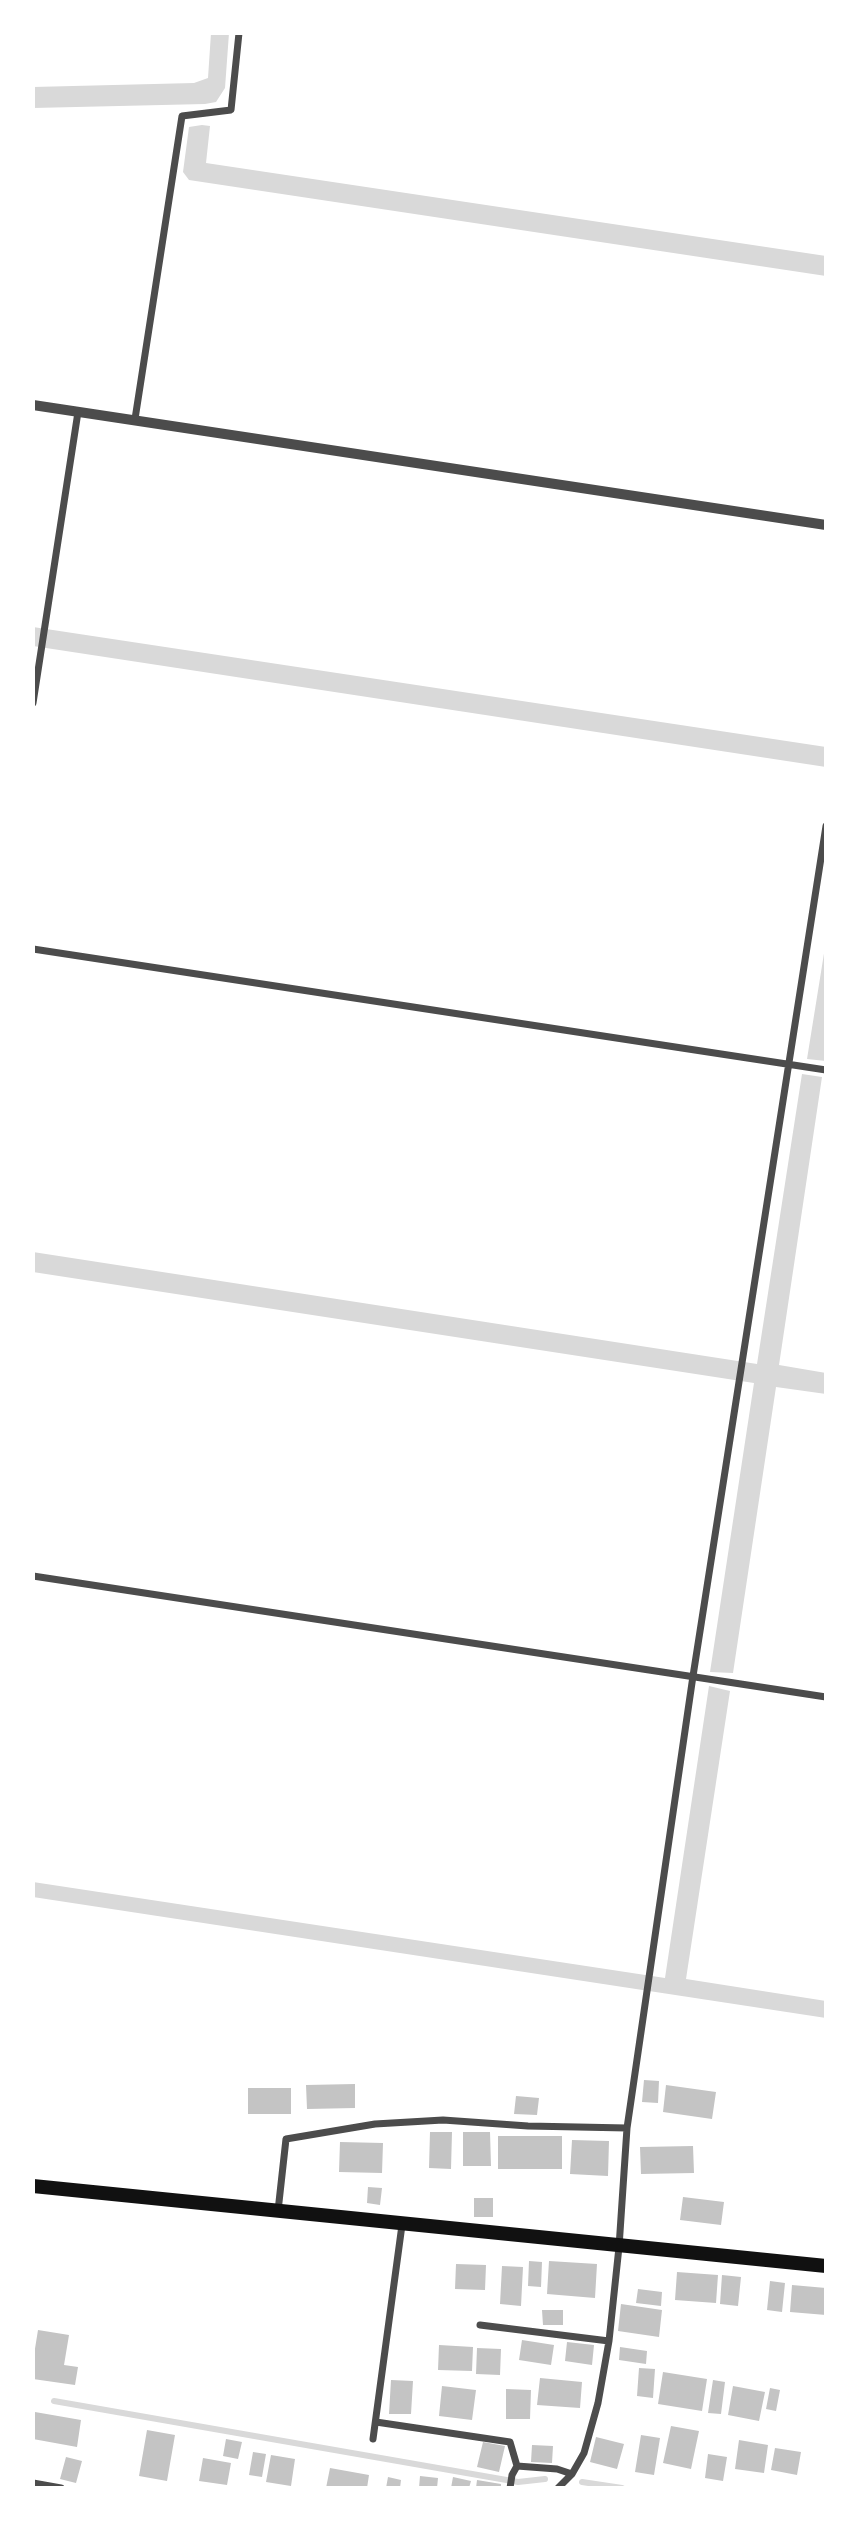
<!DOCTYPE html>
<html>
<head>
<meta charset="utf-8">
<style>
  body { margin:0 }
  #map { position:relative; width:859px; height:2521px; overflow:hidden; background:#fff; font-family:"DM Sans",sans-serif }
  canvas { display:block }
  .frame { position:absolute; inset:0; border:35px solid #fff; pointer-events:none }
</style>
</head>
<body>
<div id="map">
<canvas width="859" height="2521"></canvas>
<div class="frame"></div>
</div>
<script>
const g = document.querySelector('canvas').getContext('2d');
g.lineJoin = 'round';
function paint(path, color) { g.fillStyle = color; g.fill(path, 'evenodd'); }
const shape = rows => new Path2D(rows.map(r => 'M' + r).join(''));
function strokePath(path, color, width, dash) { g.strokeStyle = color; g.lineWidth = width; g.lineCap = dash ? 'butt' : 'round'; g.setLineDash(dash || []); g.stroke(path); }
paint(shape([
  [211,33,229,33,225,88,216,102,205,104,33,108,33,87,194,83,208,78],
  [202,125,210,126,206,163,826,256,826,276,189,180,183,172,189,127],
  [33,627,826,747,826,767,33,646],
  [826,941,826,1061,807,1059],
  [802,1074,822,1077,779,1365,826,1373,826,1394,776,1387,733,1673,710,1672,754,1383,33,1272,33,1252,757,1364],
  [709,1686,730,1691,686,1979,826,2001,826,2018,33,1897,33,1882,665,1978]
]), '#d9d9d9');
strokePath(shape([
  [54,2401,518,2482,545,2479],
  [582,2482,622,2488]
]), '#d9d9d9', 6);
paint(shape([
  [644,2080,659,2081,658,2103,642,2102],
  [355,2084,355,2108,307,2109,306,2085],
  [666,2085,716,2092,712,2119,663,2112],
  [248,2088,291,2088,291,2114,248,2114],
  [516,2096,539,2098,537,2115,514,2114],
  [430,2132,452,2132,451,2169,429,2168],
  [463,2132,490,2132,491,2166,463,2166],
  [498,2136,562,2136,562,2169,498,2169],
  [572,2140,609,2141,608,2176,570,2174],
  [340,2142,383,2143,382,2173,339,2172],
  [693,2146,694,2173,641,2174,640,2147],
  [368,2187,382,2188,380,2205,367,2203],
  [683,2197,724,2202,721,2225,680,2220],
  [474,2198,493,2198,493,2217,474,2217],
  [529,2261,542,2262,541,2287,528,2286],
  [549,2261,597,2264,595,2298,547,2294],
  [456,2264,486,2265,485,2290,455,2289],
  [502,2266,523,2267,521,2306,500,2304],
  [677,2272,718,2275,716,2303,675,2300],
  [722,2275,741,2277,738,2306,720,2304],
  [770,2281,785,2283,782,2312,767,2310],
  [792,2285,826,2288,826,2315,790,2312],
  [638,2289,662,2292,661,2306,636,2303],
  [621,2304,662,2310,659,2337,618,2331],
  [542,2310,563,2310,563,2325,543,2325],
  [38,2330,69,2335,64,2365,78,2367,75,2385,33,2379,33,2361],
  [522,2340,554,2345,551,2365,519,2360],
  [567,2342,594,2345,592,2365,565,2361],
  [439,2345,473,2347,472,2371,438,2370],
  [620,2347,647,2351,646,2364,619,2360],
  [477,2348,501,2349,500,2375,476,2374],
  [639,2368,655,2369,653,2398,637,2396],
  [663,2372,707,2379,702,2411,658,2404],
  [540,2378,582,2382,580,2408,537,2405],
  [391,2380,413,2381,411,2414,389,2414],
  [713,2380,725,2382,721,2414,708,2413],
  [442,2386,476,2390,472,2420,439,2416],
  [733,2386,765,2392,759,2421,728,2415],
  [770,2388,780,2390,776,2411,766,2409],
  [506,2389,531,2390,530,2419,506,2419],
  [35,2412,81,2420,77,2447,33,2439],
  [671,2426,699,2431,691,2469,663,2463],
  [147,2430,175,2435,167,2481,139,2476],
  [641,2435,660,2438,654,2475,635,2472],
  [596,2437,624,2444,617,2469,590,2462],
  [226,2439,242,2442,238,2459,223,2456],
  [739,2440,768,2445,764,2473,735,2469],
  [483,2442,505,2446,499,2472,477,2467],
  [532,2445,553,2446,552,2463,531,2462],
  [775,2448,801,2452,797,2475,771,2470],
  [253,2452,266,2454,262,2477,249,2475],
  [708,2454,727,2457,723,2481,705,2478],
  [271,2455,295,2459,291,2486,266,2482],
  [66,2457,82,2461,76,2483,60,2479],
  [203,2458,231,2463,227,2485,199,2481],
  [330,2468,369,2475,367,2488,326,2488],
  [420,2476,438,2478,437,2488,419,2488],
  [388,2477,401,2480,400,2488,386,2488],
  [453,2477,471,2481,469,2488,451,2488],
  [477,2480,501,2484,501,2488,476,2488]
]), '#c4c4c4');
strokePath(shape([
  [135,419,182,116,231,110,239,33],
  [33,703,78,412],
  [33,949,826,1070],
  [33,1576,826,1697],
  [278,2211,286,2139,375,2124,443,2120,528,2126,627,2128],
  [480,2325,609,2341],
  [376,2422,510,2442,517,2466],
  [373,2439,402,2225],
  [33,2483,61,2488],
  [510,2488,512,2475,517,2466,557,2469,572,2474],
  [558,2488,572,2474,584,2453,598,2403,609,2341,619,2247,627,2128,693,1676,826,826]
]), '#4c4c4c', 7);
strokePath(shape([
  [33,405,826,525]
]), '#4c4c4c', 10);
strokePath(shape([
  [33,2186,826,2266]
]), '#111', 14);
</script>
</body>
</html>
